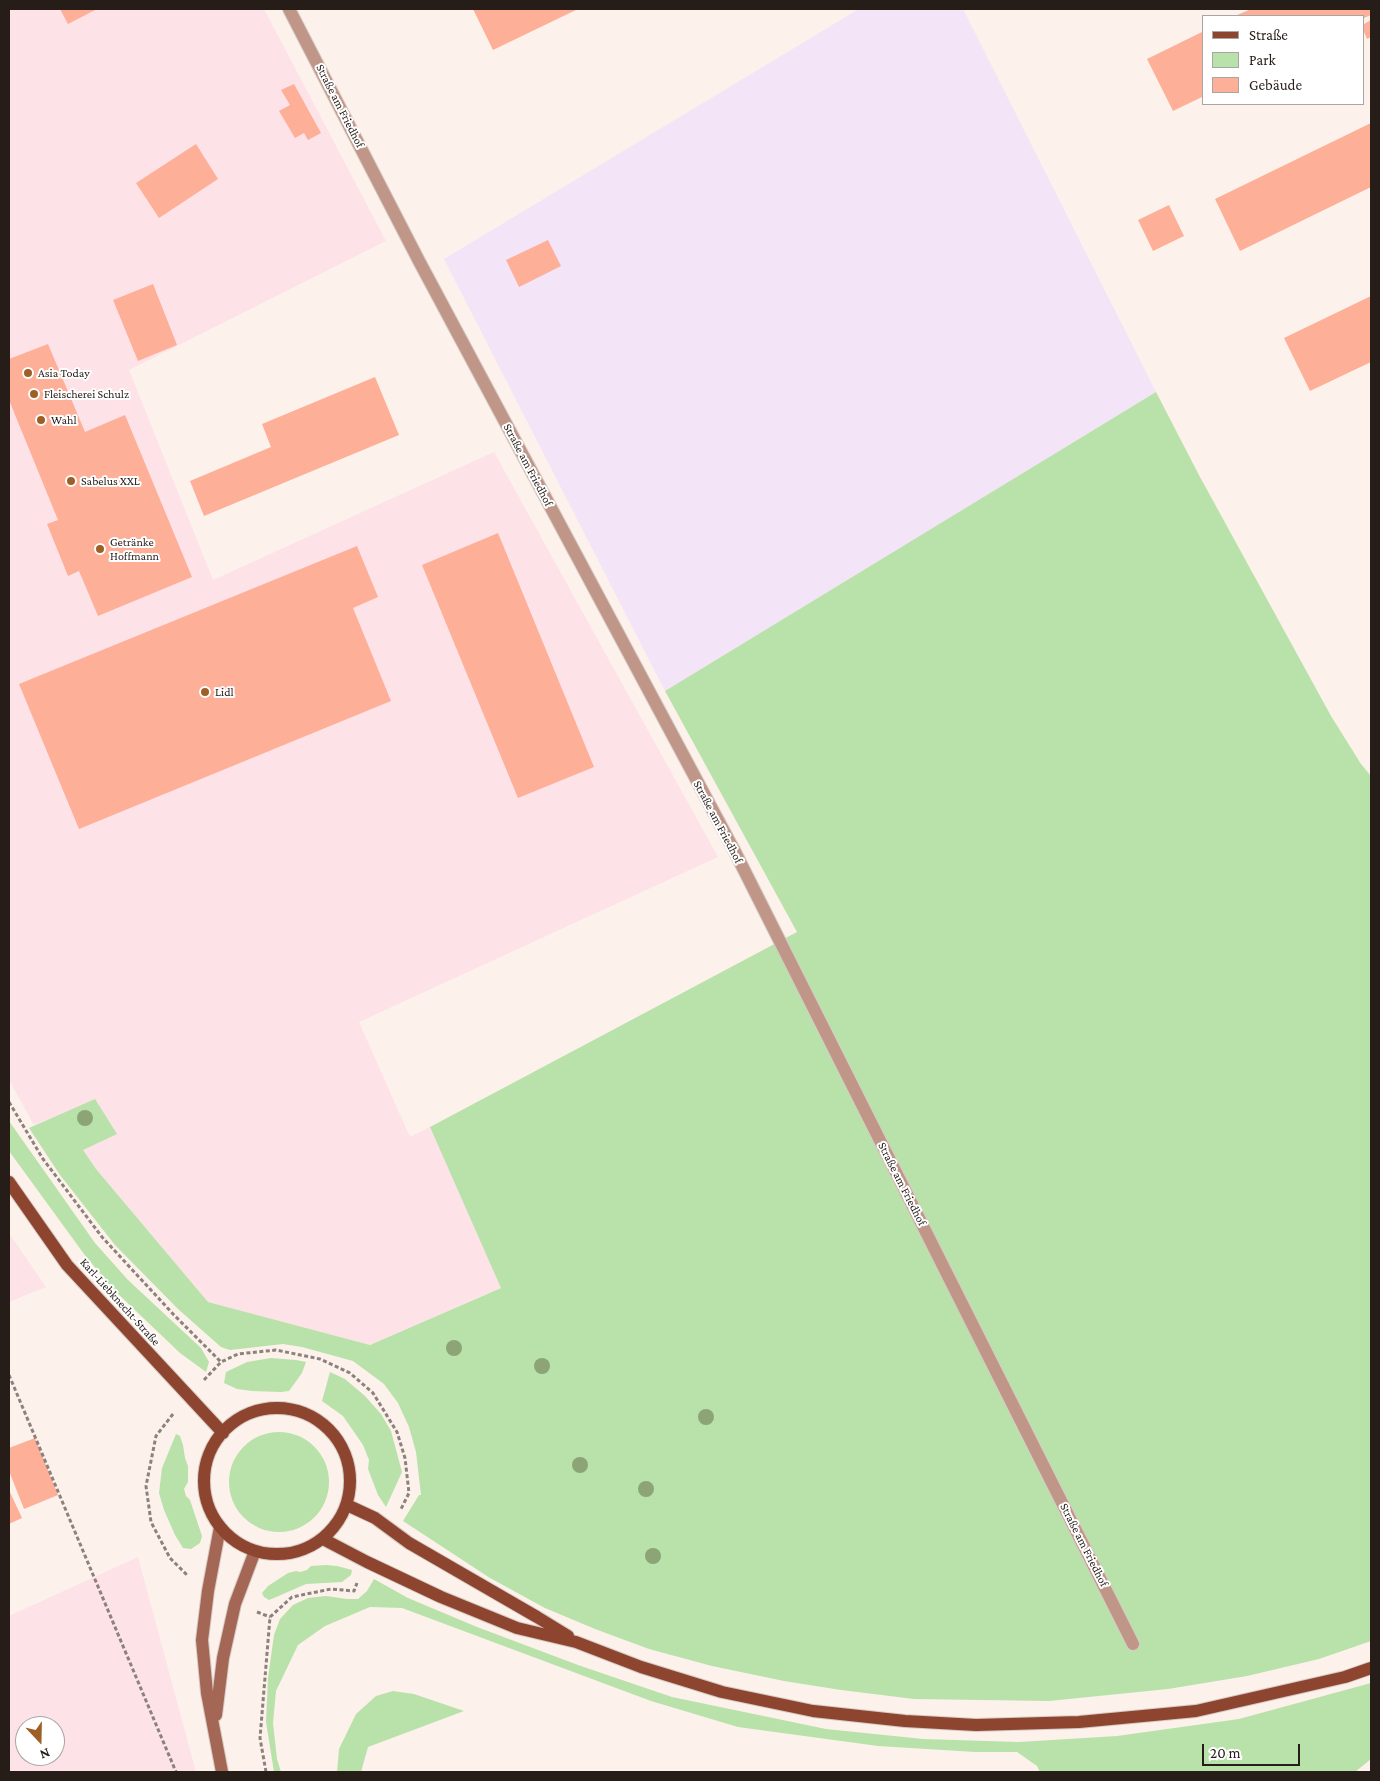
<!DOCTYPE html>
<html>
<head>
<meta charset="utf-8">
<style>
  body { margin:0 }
  #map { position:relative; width:1380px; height:1781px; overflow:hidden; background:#fdf1eb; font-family:"Crimson Pro",serif }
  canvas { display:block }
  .frame { position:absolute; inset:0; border:10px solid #271d18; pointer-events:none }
  .legend { position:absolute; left:1202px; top:15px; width:162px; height:90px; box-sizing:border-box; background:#fff; border:1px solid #a9a5a3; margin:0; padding:6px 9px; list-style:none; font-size:15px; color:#271d18 }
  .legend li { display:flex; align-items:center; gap:10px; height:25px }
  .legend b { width:25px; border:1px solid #a9a5a3 }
  .north { position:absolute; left:15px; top:1716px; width:50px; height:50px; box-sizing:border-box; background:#fff; border:1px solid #a9a5a3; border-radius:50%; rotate:159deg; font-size:14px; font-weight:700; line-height:20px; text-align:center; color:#271d18 }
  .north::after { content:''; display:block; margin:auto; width:18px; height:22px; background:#9e5f26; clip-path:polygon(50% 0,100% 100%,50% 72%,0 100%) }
  .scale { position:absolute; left:1202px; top:1744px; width:98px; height:22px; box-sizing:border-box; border:2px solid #271d18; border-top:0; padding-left:6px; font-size:15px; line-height:18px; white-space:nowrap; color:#271d18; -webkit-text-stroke:4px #fff; paint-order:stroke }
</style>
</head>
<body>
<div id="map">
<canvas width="1380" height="1781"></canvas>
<div class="frame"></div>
<ul class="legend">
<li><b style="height:6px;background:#8d452f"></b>Straße</li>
<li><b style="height:14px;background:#b8e2a9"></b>Park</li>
<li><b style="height:14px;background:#feaf98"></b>Gebäude</li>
</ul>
<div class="north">N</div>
<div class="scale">20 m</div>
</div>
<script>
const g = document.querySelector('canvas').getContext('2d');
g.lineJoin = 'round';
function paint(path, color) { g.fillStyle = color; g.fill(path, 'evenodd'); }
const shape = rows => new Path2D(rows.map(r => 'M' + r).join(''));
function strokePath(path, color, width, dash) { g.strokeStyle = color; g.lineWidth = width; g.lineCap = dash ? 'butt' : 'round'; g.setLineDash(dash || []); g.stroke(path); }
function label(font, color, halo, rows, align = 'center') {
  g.font = font + ' "Crimson Pro",serif'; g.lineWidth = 4; g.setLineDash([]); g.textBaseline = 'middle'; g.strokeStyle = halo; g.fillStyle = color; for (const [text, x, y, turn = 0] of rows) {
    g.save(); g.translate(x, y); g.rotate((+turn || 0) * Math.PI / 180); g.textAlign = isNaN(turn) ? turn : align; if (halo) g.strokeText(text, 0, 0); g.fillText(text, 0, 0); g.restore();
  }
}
paint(shape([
  [9,9,264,9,386,241,129,370,213,580,494,452,718,857,359,1022,410,1137,430,1127,502,1287,370,1345,208,1302,96,1169,82,1150,95,1100,34,1125,9,1080],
  [9,1233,46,1287,9,1302],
  [138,1557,196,1772,9,1772,9,1616],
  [25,1726,55,1726,55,1756,25,1756]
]), '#fde2e8');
paint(shape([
  [859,9,963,9,1156,392,665,691,444,259]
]), '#f3e4f7');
paint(shape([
  [1156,392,1200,477,1331,716,1361,764,1371,776,1371,1641,1319,1659,1247,1676,1168,1689,1049,1701,914,1699,841,1690,784,1681,712,1666,649,1649,595,1629,545,1608,490,1578,403,1521,419,1495,421,1495,416,1452,409,1427,398,1403,384,1384,353,1361,302,1347,283,1344,230,1350,221,1347,178,1309,115,1245,60,1175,29,1128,95,1099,117,1134,83,1150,96,1169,208,1302,370,1345,501,1288,430,1127,797,932,665,691],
  [9,1121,95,1243,128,1280,201,1348,209,1362,206,1372,180,1353,112,1288,84,1254,9,1151],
  [271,1358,296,1360,306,1362,302,1373,289,1391,281,1392,252,1391,237,1389,224,1383,226,1372,247,1362],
  [330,1372,345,1379,365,1396,381,1414,391,1431,402,1472,386,1507,378,1495,368,1469,369,1460,363,1445,343,1416,322,1401],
  '229 1482a50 50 0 1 1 100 0a50 50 0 1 1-100 0Z',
  [176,1434,180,1436,183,1445,185,1458,188,1466,188,1482,184,1489,186,1496,190,1500,202,1536,200,1543,191,1549,183,1548,175,1535,164,1510,159,1493,162,1468],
  [326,1565,337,1566,352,1570,351,1575,342,1582,306,1584,274,1598,269,1600,264,1597,262,1593,268,1586,288,1573,296,1571,300,1572,307,1570,311,1566],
  [374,1579,408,1598,477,1627,578,1665,672,1697,826,1729,923,1739,1019,1742,1117,1736,1239,1719,1371,1683,1371,1759,1355,1772,1040,1772,1037,1766,1017,1752,975,1752,878,1746,738,1727,651,1701,402,1608,370,1607,325,1626,298,1645,276,1691,273,1723,277,1759,281,1772,274,1772,266,1722,268,1678,274,1635,280,1619,293,1605,308,1598,326,1596,347,1599,358,1599,367,1591],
  [393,1691,414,1694,464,1711,368,1747,361,1772,337,1772,339,1749,356,1714,376,1696]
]), '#b8e2a9');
paint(shape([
  [60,9,97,9,68,24],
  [473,9,578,9,493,50],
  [1251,9,1371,9,1371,15,1364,18,1364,16,1235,16],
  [1371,20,1371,37,1367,39,1364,32,1364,24],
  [1204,31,1204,96,1173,111,1147,59],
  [294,84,321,133,308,140,304,133,295,138,279,111,290,105,281,90],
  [1371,123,1371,187,1240,251,1215,199],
  [196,144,218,179,159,218,136,183],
  [1169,205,1184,236,1153,251,1138,220],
  [548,240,561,266,519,287,506,260],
  [153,284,177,345,138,361,113,300],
  [1371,296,1371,362,1310,391,1284,338],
  [48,344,85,432,125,415,192,577,98,616,79,571,68,576,47,524,58,520,9,400,9,359],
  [375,377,399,435,204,516,190,481,271,447,262,424],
  [498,533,594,767,518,798,422,565],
  [357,546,378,597,353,608,391,701,79,829,19,684],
  [35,1438,58,1495,24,1509,9,1471,9,1448],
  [9,1490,22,1518,9,1524]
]), '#feaf98');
const lane = shape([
  [289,9,419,261,734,850,1133,1644]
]);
const secondary = shape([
  [220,1527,208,1591,202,1640,207,1693,222,1772],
  [216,1715,223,1658,235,1604,255,1551]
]);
const primary = shape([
  [9,1182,67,1265,223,1433],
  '204 1481a73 73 0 1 1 146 0a73 73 0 1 1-146 0Z',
  [347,1505,375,1518,409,1543,537,1617,568,1636],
  [323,1539,367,1562,441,1597,517,1628,576,1642,641,1667,722,1692,813,1711,905,1721,976,1725,1079,1722,1196,1711,1345,1677,1371,1668]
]);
strokePath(lane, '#d6cbc5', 14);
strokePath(secondary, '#d6cbc5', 14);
strokePath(primary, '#d6cbc5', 14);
strokePath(shape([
  [9,1102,43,1159,102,1237,174,1315,221,1362],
  [9,1375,176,1772],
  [204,1380,221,1362,238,1354,276,1350,320,1359,350,1373,373,1393,397,1432,405,1458,409,1493,401,1509],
  [173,1414,156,1436,146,1486,151,1522,170,1558,188,1576],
  [257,1612,270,1617],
  [266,1772,260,1738,270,1617,292,1597,331,1589,354,1591,357,1583]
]), '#8c817c', 3, [4, 2.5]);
strokePath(lane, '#c09688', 12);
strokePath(secondary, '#a46755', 12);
strokePath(primary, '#8d452f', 12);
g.fillStyle = '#8ca476';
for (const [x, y] of [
  [85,1118],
  [454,1348],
  [542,1366],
  [706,1417],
  [580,1465],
  [646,1489],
  [653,1556]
]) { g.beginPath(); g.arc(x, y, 8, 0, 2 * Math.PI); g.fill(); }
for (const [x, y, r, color] of [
  [28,373,5,"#9e5f26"],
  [34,394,5,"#9e5f26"],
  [41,420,5,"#9e5f26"],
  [71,481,5,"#9e5f26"],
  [100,549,5,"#9e5f26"],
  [205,692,5,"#9e5f26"]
]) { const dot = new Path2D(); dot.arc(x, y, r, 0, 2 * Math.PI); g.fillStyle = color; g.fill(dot); strokePath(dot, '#fff', 2); }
label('12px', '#271d18', '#fff', [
  ["Straße am Friedhof",340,106,63],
  ["Straße am Friedhof",528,465,62],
  ["Straße am Friedhof",718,822,62],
  ["Straße am Friedhof",902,1184,63],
  ["Karl-Liebknecht-Straße",120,1302,48],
  ["Straße am Friedhof",1084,1545,63]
]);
label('12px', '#271d18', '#fff', [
  ["Asia Today",38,373],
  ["Fleischerei Schulz",44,394],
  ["Wahl",51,420],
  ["Sabelus XXL",81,481],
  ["Getränke",110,542],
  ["Hoffmann",110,556],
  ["Lidl",215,692]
], 'left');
</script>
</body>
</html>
